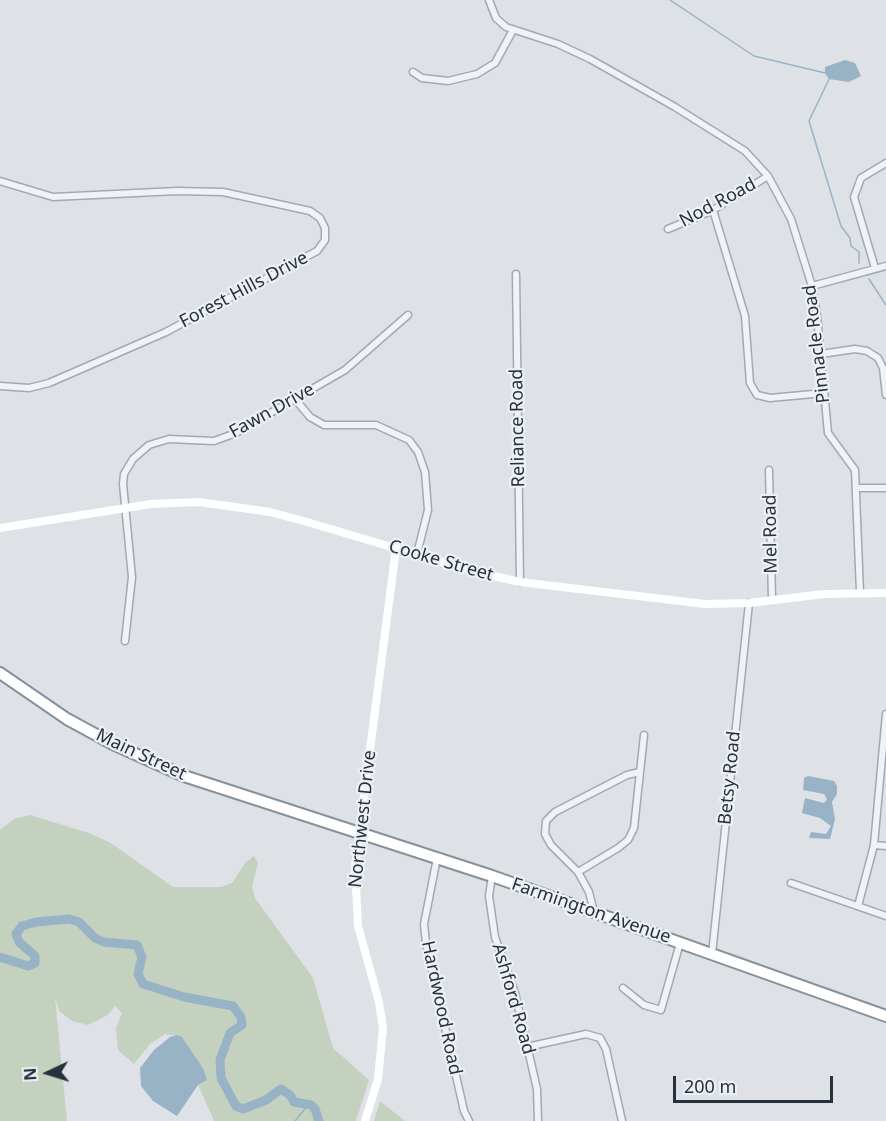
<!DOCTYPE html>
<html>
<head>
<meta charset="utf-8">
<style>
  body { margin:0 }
  #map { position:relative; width:886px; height:1121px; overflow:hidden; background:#dee2e7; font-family:"Noto Sans",sans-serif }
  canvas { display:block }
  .north { position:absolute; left:18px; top:1043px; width:60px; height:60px; -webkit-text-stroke:4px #edf1f5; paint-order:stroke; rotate:266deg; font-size:16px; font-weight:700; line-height:24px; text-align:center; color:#27313d }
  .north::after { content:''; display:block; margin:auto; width:21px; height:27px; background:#27313d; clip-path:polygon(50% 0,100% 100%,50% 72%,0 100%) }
  .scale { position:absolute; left:673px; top:1076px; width:160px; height:27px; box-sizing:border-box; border:3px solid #27313d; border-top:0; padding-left:8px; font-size:18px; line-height:21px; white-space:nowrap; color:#27313d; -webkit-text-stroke:4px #edf1f5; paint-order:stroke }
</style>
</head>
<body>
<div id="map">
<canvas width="886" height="1121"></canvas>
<div class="north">N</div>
<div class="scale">200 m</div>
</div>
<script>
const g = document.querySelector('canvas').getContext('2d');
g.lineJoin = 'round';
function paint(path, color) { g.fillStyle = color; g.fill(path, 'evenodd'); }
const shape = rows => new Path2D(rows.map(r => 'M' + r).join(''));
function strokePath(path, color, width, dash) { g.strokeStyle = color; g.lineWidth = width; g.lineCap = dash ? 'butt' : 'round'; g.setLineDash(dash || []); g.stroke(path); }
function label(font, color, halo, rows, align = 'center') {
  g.font = font + ' "Noto Sans",sans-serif'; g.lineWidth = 4.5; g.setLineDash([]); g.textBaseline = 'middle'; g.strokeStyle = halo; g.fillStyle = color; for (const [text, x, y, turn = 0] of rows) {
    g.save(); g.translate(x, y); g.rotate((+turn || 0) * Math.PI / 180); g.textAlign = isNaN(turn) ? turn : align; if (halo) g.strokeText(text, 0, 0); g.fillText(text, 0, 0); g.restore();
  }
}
paint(shape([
  [30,815,89,833,111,843,173,887,221,887,232,883,245,863,254,856,258,863,252,886,255,898,313,978,333,1048,369,1080,356,1121,214,1121,198,1085,207,1080,203,1068,182,1037,165,1034,150,1044,134,1064,118,1050,116,1028,122,1013,115,1006,108,1015,88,1025,72,1021,59,1011,55,997,67,1121,0,1121,0,830,14,819],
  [380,1101,405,1121,374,1121]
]), '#c5d1bf');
paint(shape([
  [845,60,855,63,861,76,849,82,829,79,825,73,825,67],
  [808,776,834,781,837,786,837,794,832,802,835,819,830,839,809,838,811,832,826,834,831,826,820,818,802,813,805,798,824,803,827,799,824,794,803,790,804,778],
  [177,1035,182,1037,203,1068,207,1080,198,1085,177,1116,153,1101,141,1086,140,1068,154,1050,170,1037]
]), '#99b3c6');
strokePath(shape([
  [670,0,754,56,825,73],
  [829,79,809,121,841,226,850,238,851,246,859,252,859,263],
  [869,279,886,305],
  [295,1121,308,1105]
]), '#99b3c6', 1.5);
strokePath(shape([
  [0,957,28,966,35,963,35,956,19,942,16,934,22,926,36,922,69,919,79,922,95,938,104,942,137,945,142,957,138,974,143,984,184,997,233,1006,241,1017,242,1025,230,1033,220,1060,221,1078,236,1106,243,1109,266,1100,281,1089,290,1095,294,1102,311,1105,315,1109,319,1121]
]), '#99b3c6', 9);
const street = shape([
  [489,0,496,18,506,27,558,44,590,59,675,107,745,151,768,176,791,219,812,286,817,316,828,433,855,470,860,592],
  [413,72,422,78,448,81,477,74,495,63,513,30],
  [0,181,53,197,177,191,223,192,310,211,320,218,325,228,325,240,317,251,166,332,49,383,29,388,0,386],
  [713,210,745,316,750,383,757,395,770,398,824,393],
  [668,229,713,210,768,176],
  [875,268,854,197,861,178,886,163],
  [516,274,520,582],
  [812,286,886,266],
  [821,354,855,349,867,351,878,358,883,368,886,395],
  [295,399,310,417,324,425,376,425,409,440,418,452,425,472,428,510,417,554],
  [769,470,772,598],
  [857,488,886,488],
  [125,641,132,577,123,484,124,474,133,459,149,445,169,439,214,441,236,433,345,370,408,315],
  [874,845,886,846],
  [437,858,424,924,426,943,464,1111,469,1121],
  [578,872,551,845,545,834,546,821,555,812,627,775,640,772],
  [492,876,489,896,495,937,515,993,537,1089,538,1121],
  [791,883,886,916],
  [858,906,874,845,886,714],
  [594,912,589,892,578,872,618,848,628,840,634,828,644,735],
  [712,954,749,603],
  [623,988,644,1005,661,1010,680,943],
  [527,1047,586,1034,600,1038,606,1049,622,1121]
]);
const highway = shape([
  [0,673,67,719,113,744,184,776,492,876,886,1016]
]);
strokePath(street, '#a3a9b1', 9);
strokePath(highway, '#85919d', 14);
strokePath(street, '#f0f2f5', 6);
strokePath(shape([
  [0,528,151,504,199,502,270,512,307,522,476,572,520,582,705,604,749,603,824,594,886,593],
  [365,1121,378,1079,383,1028,379,1002,358,926,355,866,396,548]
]), '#fff', 8);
strokePath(highway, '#fff', 10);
label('18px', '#27313d', '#edf1f5', [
  ["Nod Road",718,203,-28],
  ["Forest Hills Drive",244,290,-28],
  ["Pinnacle Road",817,344,-97],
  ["Fawn Drive",272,411,-29],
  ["Reliance Road",518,428,-91],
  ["Mel Road",771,534,-91],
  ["Cooke Street",441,561,16],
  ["Main Street",141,755,25],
  ["Betsy Road",730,778,-84],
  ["Northwest Drive",363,819,-84],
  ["Farmington Avenue",591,911,19],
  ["Ashford Road",513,999,74],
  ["Hardwood Road",441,1008,78]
]);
</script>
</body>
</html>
